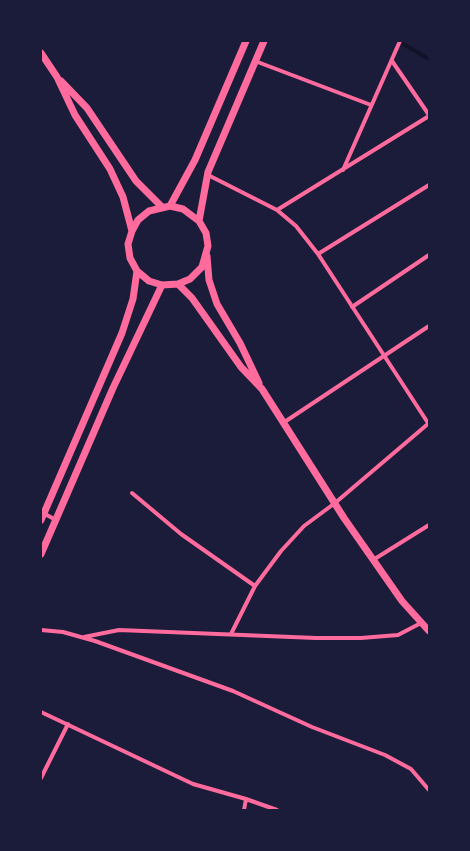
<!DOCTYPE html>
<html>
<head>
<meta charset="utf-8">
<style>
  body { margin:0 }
  #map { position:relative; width:470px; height:851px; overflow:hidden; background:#1b1b3a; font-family:"Sofia Sans Condensed",sans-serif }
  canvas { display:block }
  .frame { position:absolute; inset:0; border:42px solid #1b1b3a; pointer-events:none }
</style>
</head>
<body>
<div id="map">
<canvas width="470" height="851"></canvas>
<div class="frame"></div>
</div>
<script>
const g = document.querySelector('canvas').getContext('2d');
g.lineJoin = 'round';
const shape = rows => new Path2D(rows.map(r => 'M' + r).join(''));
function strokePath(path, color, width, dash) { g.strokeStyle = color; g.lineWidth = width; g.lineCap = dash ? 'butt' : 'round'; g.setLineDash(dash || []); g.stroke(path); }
strokePath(shape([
  [398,41,429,59]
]), '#12122b', 4);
strokePath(shape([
  [255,61,371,105],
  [392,61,429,115],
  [343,170,400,41],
  [208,175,277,210,296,226,318,254,428,423],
  [277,210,429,116],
  [318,254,429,185],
  [352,307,429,255],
  [283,423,429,326],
  [132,493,181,534,255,586],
  [43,513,56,520],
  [373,560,429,525],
  [41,630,63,632,95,641,233,691,312,727,385,755,411,769,429,790],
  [231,634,255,586,281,551,304,526,335,503,429,423],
  [84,637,119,630,316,638,361,638,398,635,421,623],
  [41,712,193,784,246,799,277,810],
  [41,778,68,724],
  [244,810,246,799]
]), '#ff6b9d', 4);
strokePath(shape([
  [41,53,57,77,75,115,110,169,123,197,132,231],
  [61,81,87,108,136,181,162,207],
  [170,206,195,160,246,41],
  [199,221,183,209,170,206,149,211,138,220,132,231,128,244,130,258,137,271,149,281,162,285,178,284,190,279,202,267,208,246,206,233,199,221,208,172,264,41],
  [207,256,209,280,217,304,240,343,259,383],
  [178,284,192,298,241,367,262,389,344,518,402,601,429,631],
  [41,520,122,333,133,299,137,271],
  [41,554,113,388,162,285]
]), '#ff6b9d', 7);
</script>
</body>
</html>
